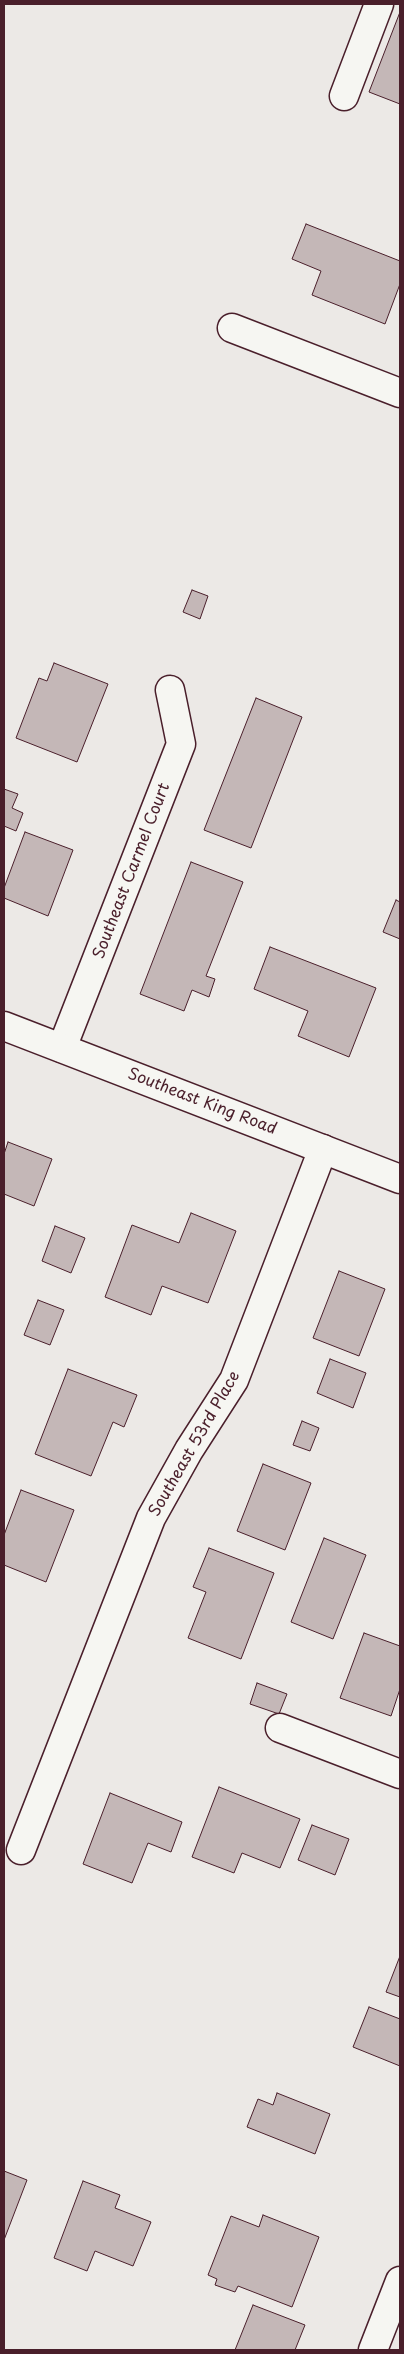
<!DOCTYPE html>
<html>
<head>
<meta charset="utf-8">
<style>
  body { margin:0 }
  #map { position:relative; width:404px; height:2354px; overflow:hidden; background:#ece9e6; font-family:"Playpen Sans",sans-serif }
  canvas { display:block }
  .frame { position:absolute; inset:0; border:5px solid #4a1f2b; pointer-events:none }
</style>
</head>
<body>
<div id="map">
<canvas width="404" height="2354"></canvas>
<div class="frame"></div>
</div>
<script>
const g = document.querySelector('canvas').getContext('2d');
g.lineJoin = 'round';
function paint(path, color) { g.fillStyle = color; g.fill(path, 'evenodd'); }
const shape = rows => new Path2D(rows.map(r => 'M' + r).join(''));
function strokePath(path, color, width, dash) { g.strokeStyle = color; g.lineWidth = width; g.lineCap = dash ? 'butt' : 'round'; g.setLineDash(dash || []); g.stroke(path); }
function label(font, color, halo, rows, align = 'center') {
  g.font = font + ' "Playpen Sans",sans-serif'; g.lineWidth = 5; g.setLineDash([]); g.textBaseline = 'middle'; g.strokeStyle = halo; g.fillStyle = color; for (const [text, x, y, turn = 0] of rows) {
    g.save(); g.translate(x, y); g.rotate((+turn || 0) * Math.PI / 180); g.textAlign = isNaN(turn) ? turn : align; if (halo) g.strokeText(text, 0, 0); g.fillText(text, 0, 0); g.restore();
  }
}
const building = shape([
  [400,12,400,104,369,92,400,12],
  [306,224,400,261,400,284,385,324,312,295,321,271,292,259,306,224],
  [192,590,208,596,200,619,183,612,192,590],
  [54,663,108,684,77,762,16,738,39,678,47,681,54,663],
  [256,698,302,717,251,848,204,830,256,698],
  [4,789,18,794,12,808,23,813,16,831,4,826,4,789],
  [25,832,73,850,48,916,4,898,4,888,25,832],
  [191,862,243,882,206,976,215,979,209,997,192,990,184,1011,140,994,191,862],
  [396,900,400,902,400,939,383,932,396,900],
  [270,947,376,988,349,1057,298,1036,308,1011,254,989,270,947],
  [8,1142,52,1159,34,1206,4,1194,4,1154,8,1142],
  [191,1213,236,1231,208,1303,162,1286,151,1315,105,1297,132,1225,179,1243,191,1213],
  [55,1226,85,1238,71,1273,42,1261,55,1226],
  [339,1271,385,1289,359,1356,313,1338,339,1271],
  [38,1300,64,1310,50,1345,24,1335,38,1300],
  [330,1359,366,1373,353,1408,317,1393,330,1359],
  [68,1369,137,1395,124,1427,113,1422,91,1476,35,1454,68,1369],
  [302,1421,319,1428,310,1451,293,1445,302,1421],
  [263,1464,311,1483,285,1550,237,1531,263,1464],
  [21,1490,74,1510,46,1582,4,1565,4,1535,21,1490],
  [324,1538,366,1555,333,1639,291,1622,324,1538],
  [209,1548,274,1573,241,1659,188,1638,206,1592,193,1587,209,1548],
  [364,1633,400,1646,400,1689,391,1716,340,1698,364,1633],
  [257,1683,287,1694,279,1714,250,1704,257,1683],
  [219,1787,300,1819,280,1868,242,1853,234,1873,192,1857,219,1787],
  [110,1793,182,1822,171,1852,148,1843,132,1883,83,1864,110,1793],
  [312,1825,349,1839,335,1875,298,1860,312,1825],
  [400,1956,400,1997,386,1992,400,1956],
  [369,2007,400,2019,400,2066,353,2047,369,2007],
  [277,2093,330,2114,315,2154,247,2127,258,2099,273,2105,277,2093],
  [4,2171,27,2180,4,2240,4,2171],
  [83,2181,120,2195,115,2208,151,2222,133,2266,95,2251,87,2271,54,2258,83,2181],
  [263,2215,319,2237,292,2307,238,2286,235,2292,215,2285,217,2279,208,2275,231,2216,259,2227,263,2215],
  [253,2305,305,2325,295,2350,235,2350,253,2305]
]);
paint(building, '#c4b7b7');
strokePath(building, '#4a1f2b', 1);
const minor = shape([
  [344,96,379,4],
  [232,328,400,393],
  [62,1048,181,744,170,690],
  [280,1728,400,1774],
  [21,1850,151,1518,189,1450,234,1380,323,1149],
  [373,2350,400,2281]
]);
const major = shape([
  [4,1026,400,1179]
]);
strokePath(minor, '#4a1f2b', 31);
strokePath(major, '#4a1f2b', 31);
strokePath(minor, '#f6f6f2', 28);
strokePath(major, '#f6f6f2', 28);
label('16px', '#4a1f2b', '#f6f6f2', [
  ["Southeast Carmel Court",132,871,-69],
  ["Southeast King Road",202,1102,21],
  ["Southeast 53rd Place",195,1444,-60]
]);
</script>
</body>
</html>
